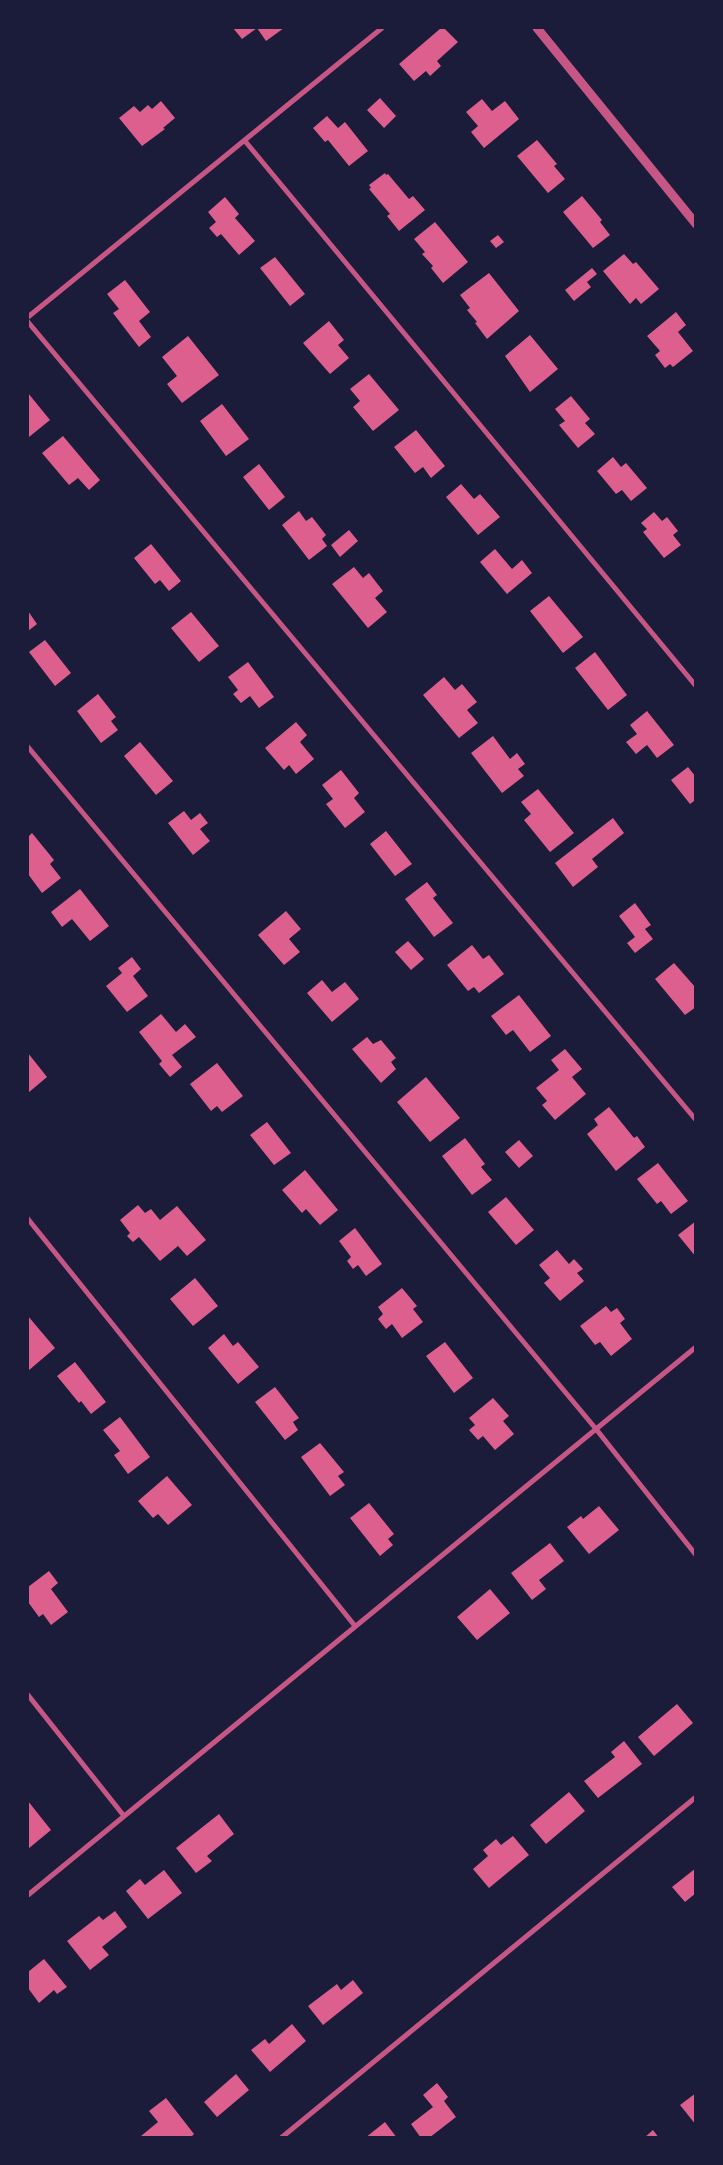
<!DOCTYPE html>
<html>
<head>
<meta charset="utf-8">
<style>
  body { margin:0 }
  #map { position:relative; width:723px; height:2165px; overflow:hidden; background:#1b1b3a; font-family:Karla,sans-serif }
  canvas { display:block }
  .frame { position:absolute; inset:0; border:29px solid #1b1b3a; pointer-events:none }
</style>
</head>
<body>
<div id="map">
<canvas width="723" height="2165"></canvas>
<div class="frame"></div>
</div>
<script>
const g = document.querySelector('canvas').getContext('2d');
g.lineJoin = 'round';
function paint(path, color) { g.fillStyle = color; g.fill(path, 'evenodd'); }
const shape = rows => new Path2D(rows.map(r => 'M' + r).join(''));
function strokePath(path, color, width, dash) { g.strokeStyle = color; g.lineWidth = width; g.lineCap = dash ? 'butt' : 'round'; g.setLineDash(dash || []); g.stroke(path); }
paint(shape([
  [233,28,284,28,266,41,257,28,242,39],
  [441,28,444,28,458,42,437,61,441,66,430,76,426,71,414,81,399,64],
  [380,98,396,116,384,128,367,110],
  [482,99,492,111,505,101,519,119,484,148,471,132,478,126,466,112],
  [161,101,175,118,163,128,165,129,142,146,119,118,134,106,140,112,148,105,152,109],
  [327,116,338,128,345,122,368,151,349,166,328,140,325,142,313,128],
  [537,140,557,164,554,166,565,179,548,193,517,156],
  [385,173,386,175,388,174,409,199,413,196,425,210,399,231,387,216,390,214,369,189,371,188,369,185],
  [582,196,602,220,600,222,610,235,593,248,563,212],
  [225,197,239,214,235,218,255,241,239,255,221,234,217,237,209,228,216,222,208,212],
  [435,222,468,262,443,283,431,268,433,266,422,254,425,252,414,239],
  [498,235,504,242,496,248,490,241],
  [624,254,633,264,636,262,659,289,641,304,636,298,630,304,603,271],
  [275,257,305,294,290,306,260,268],
  [592,268,597,274,587,282,591,287,574,301,565,290],
  [489,273,519,311,487,339,475,323,477,322,467,310,470,308,460,295],
  [125,280,150,312,139,321,151,337,139,347,113,313,119,309,107,294],
  [676,312,686,325,678,332,693,351,673,367,670,364,665,368,655,355,660,351,647,336],
  [329,321,344,340,338,345,349,358,330,374,303,343],
  [530,335,558,369,530,392,505,356],
  [188,336,219,375,182,403,167,384,177,376,162,357],
  [369,374,399,410,373,431,353,407,360,401,350,389],
  [28,393,50,420,29,437,28,436],
  [571,396,590,419,585,423,595,434,578,448,559,425,565,421,555,409],
  [222,404,249,439,226,456,200,421],
  [416,430,445,466,431,478,423,467,415,473,394,447],
  [63,436,100,480,89,490,78,478,69,485,42,453],
  [613,457,621,467,626,463,647,488,631,501,622,490,616,494,597,471],
  [259,464,285,497,269,510,243,477],
  [461,484,474,499,480,494,500,517,478,535,446,497],
  [299,511,306,521,312,517,326,535,322,539,327,546,309,560,282,525],
  [654,512,662,521,667,517,678,531,673,535,681,545,664,558,643,532,647,529,641,523],
  [349,530,358,541,340,557,331,545],
  [151,544,181,581,169,591,160,580,155,584,134,558],
  [495,549,512,569,522,560,532,573,507,594,480,562],
  [354,567,363,578,369,573,383,591,375,598,387,612,368,628,332,584],
  [549,596,583,637,563,653,530,611],
  [28,611,37,624,28,631],
  [191,612,219,646,199,662,171,628],
  [45,640,71,673,55,686,29,652],
  [595,652,627,695,608,710,575,668],
  [248,662,274,697,259,708,250,696,241,703,233,694,238,690,228,677],
  [444,677,455,690,462,684,477,702,467,710,478,723,459,738,423,695],
  [98,694,116,717,111,721,118,730,101,743,77,711],
  [647,711,674,745,657,758,647,745,636,754,626,742,637,734,630,725],
  [296,722,307,735,300,742,314,759,296,774,289,765,284,770,265,748],
  [493,736,510,759,517,753,525,764,518,769,524,776,502,793,471,753],
  [140,742,173,781,156,795,124,756],
  [688,767,696,777,696,803,694,801,690,804,671,780],
  [341,770,359,793,354,798,365,812,345,828,326,804,333,799,322,785],
  [538,789,574,833,550,852,524,820,531,814,521,802],
  [184,811,191,820,200,813,208,823,200,829,210,841,193,855,168,823],
  [613,818,624,833,592,859,598,867,573,887,555,863],
  [386,831,412,864,395,876,370,844],
  [32,833,54,860,50,864,61,878,42,893,28,874,28,837],
  [427,882,437,895,433,898,453,923,434,937,405,899],
  [80,889,109,926,90,941,72,919,62,927,51,912],
  [635,903,651,925,645,929,653,939,635,953,627,943,635,937,619,916],
  [286,911,301,929,289,939,300,952,284,965,258,935],
  [408,941,424,959,411,970,395,952],
  [472,945,483,959,489,955,504,974,479,993,474,987,468,991,447,965],
  [132,957,141,969,133,976,148,996,127,1012,106,986,122,973,118,968],
  [674,963,696,988,696,1007,685,1015,655,979],
  [322,980,332,992,345,982,359,999,332,1022,307,993],
  [519,995,551,1036,530,1052,513,1030,506,1035,491,1016],
  [161,1014,176,1032,185,1024,196,1037,172,1055,182,1067,170,1077,159,1064,162,1061,139,1032],
  [367,1037,373,1044,381,1040,396,1058,391,1062,396,1069,381,1083,352,1049],
  [565,1049,582,1069,572,1077,586,1094,555,1120,542,1105,547,1101,536,1088,559,1070,551,1060],
  [28,1053,47,1077,28,1093],
  [217,1063,243,1096,222,1112,217,1106,211,1111,190,1084],
  [426,1077,460,1118,430,1142,397,1102],
  [609,1107,634,1138,637,1136,645,1147,616,1171,587,1134,598,1125,594,1119],
  [267,1122,291,1153,274,1165,250,1135],
  [465,1138,485,1164,481,1167,492,1180,472,1195,442,1156],
  [519,1140,533,1156,519,1168,505,1152],
  [658,1163,688,1201,671,1214,661,1201,657,1204,637,1179],
  [305,1170,338,1210,320,1225,306,1209,302,1213,282,1190],
  [506,1197,534,1230,516,1245,488,1212],
  [138,1205,145,1213,151,1209,160,1220,177,1206,206,1240,187,1256,178,1246,160,1261,139,1237,133,1242,127,1236,130,1233,120,1220],
  [696,1221,696,1257,678,1235],
  [355,1228,382,1264,366,1276,358,1265,353,1269,347,1261,351,1257,339,1241],
  [557,1250,569,1264,574,1259,583,1269,577,1273,584,1281,560,1301,544,1283,550,1278,539,1265],
  [195,1278,218,1306,193,1326,170,1299],
  [402,1288,417,1306,413,1309,423,1322,402,1338,392,1324,386,1329,378,1319,383,1314,378,1307],
  [606,1306,611,1312,617,1308,625,1319,620,1323,632,1339,611,1356,600,1342,595,1345,580,1326],
  [28,1316,55,1348,28,1371],
  [224,1334,233,1346,238,1342,259,1367,238,1384,208,1348],
  [445,1342,473,1378,454,1393,426,1356],
  [75,1362,106,1402,91,1414,81,1401,79,1403,57,1376],
  [275,1387,299,1418,293,1422,298,1430,285,1440,255,1402],
  [493,1398,509,1416,503,1421,514,1434,495,1450,483,1436,478,1440,469,1430,475,1425,469,1418],
  [120,1417,150,1457,128,1474,114,1455,120,1451,103,1430],
  [320,1443,344,1472,338,1476,345,1485,330,1496,301,1457],
  [167,1476,192,1505,168,1525,158,1514,153,1518,138,1501],
  [369,1503,394,1534,388,1539,393,1545,380,1556,350,1518],
  [599,1506,619,1530,589,1554,567,1527,581,1516,583,1519],
  [550,1543,564,1561,539,1580,546,1589,532,1600,511,1573],
  [49,1571,58,1583,51,1589,68,1612,51,1625,43,1614,39,1617,28,1602,28,1587],
  [490,1589,510,1613,477,1640,457,1617],
  [677,1704,693,1723,654,1756,638,1737],
  [624,1741,642,1764,598,1798,584,1781,615,1757,611,1752],
  [569,1792,585,1811,546,1844,530,1825],
  [28,1801,51,1830,28,1849],
  [219,1814,234,1834,207,1856,212,1861,196,1873,176,1848],
  [513,1836,529,1855,489,1888,473,1869,488,1856,483,1850,496,1839,501,1845],
  [696,1868,696,1893,685,1902,672,1887],
  [164,1870,182,1893,148,1919,126,1891,140,1879,145,1885],
  [115,1911,127,1927,102,1947,109,1955,90,1970,67,1941,99,1916,103,1920],
  [44,1959,67,1987,57,1994,54,1990,39,2003,28,1988,28,1972],
  [353,1980,363,1993,323,2025,308,2006,337,1984,341,1990],
  [292,2024,306,2041,270,2072,251,2050,265,2039,269,2044],
  [236,2074,249,2090,217,2117,204,2102],
  [437,2083,448,2097,444,2101,456,2117,429,2138,421,2138,411,2124,433,2107,423,2095],
  [696,2093,696,2125,680,2105],
  [166,2098,194,2134,190,2138,142,2138,141,2136,158,2122,149,2111],
  [385,2122,397,2138,365,2138],
  [653,2130,659,2138,644,2138]
]), '#dd5f8e');
strokePath(shape([
  [245,141,696,686],
  [28,317,382,28],
  [28,322,696,1120],
  [28,747,596,1429,696,1555],
  [28,1219,355,1626],
  [28,1695,124,1816],
  [28,1895,696,1347],
  [281,2138,696,1797]
]), '#c65784', 5);
strokePath(shape([
  [537,28,696,224]
]), '#c65784', 9);
</script>
</body>
</html>
